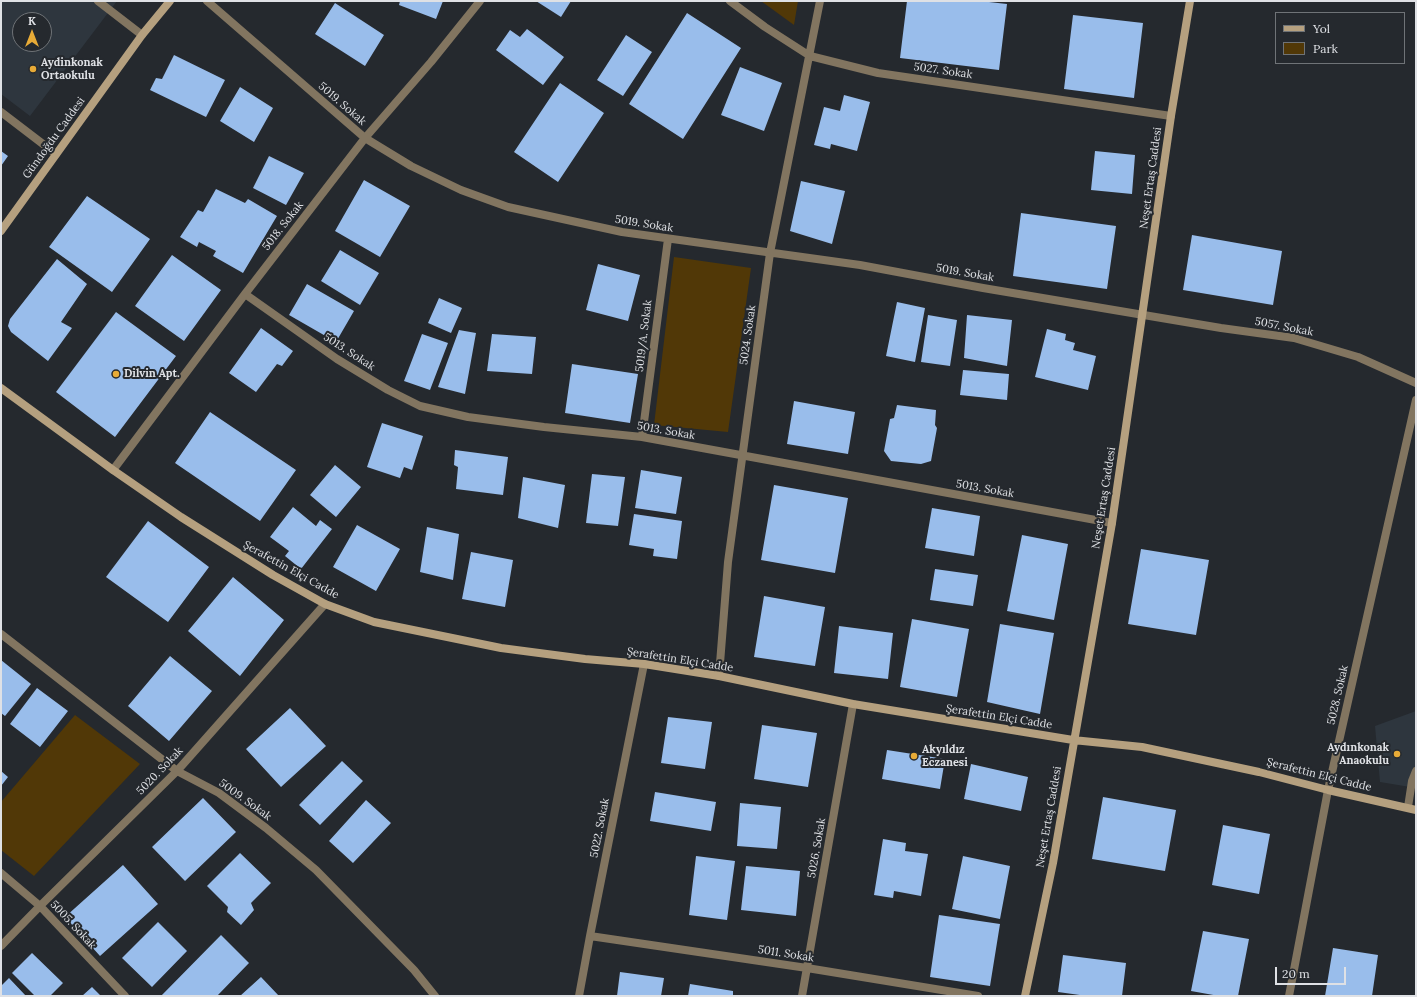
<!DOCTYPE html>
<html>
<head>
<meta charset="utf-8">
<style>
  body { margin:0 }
  #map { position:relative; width:1417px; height:997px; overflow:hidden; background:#25292e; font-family:Lora,serif }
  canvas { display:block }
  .frame { position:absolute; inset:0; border:2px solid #dfe1e5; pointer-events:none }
  .legend { position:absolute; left:1275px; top:12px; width:130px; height:52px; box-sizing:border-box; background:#25292e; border:1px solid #6f7377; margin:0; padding:5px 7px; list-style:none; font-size:12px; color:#dfe1e5 }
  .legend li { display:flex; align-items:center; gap:8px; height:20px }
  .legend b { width:20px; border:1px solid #6f7377 }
  .north { position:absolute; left:12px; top:12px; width:40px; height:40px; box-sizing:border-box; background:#25292e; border:1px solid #6f7377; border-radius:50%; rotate:0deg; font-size:11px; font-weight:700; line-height:16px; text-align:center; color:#dfe1e5 }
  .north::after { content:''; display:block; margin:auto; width:14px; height:18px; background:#e8ab37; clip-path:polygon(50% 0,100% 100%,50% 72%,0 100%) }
  .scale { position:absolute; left:1275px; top:967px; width:71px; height:18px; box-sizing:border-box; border:2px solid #dfe1e5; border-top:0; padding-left:5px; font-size:12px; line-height:14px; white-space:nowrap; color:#dfe1e5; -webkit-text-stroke:3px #25292e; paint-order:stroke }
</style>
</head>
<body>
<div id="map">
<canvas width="1417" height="997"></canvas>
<div class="frame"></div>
<ul class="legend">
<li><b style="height:5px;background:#b5a07f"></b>Yol</li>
<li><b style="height:11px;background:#513807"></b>Park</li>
</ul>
<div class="north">K</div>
<div class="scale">20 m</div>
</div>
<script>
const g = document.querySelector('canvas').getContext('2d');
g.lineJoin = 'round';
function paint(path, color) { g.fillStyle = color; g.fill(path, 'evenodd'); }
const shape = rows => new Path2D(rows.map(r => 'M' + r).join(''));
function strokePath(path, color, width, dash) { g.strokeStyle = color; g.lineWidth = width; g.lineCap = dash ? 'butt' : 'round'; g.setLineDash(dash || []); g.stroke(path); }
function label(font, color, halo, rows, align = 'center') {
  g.font = font + ' Lora,serif'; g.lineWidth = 4; g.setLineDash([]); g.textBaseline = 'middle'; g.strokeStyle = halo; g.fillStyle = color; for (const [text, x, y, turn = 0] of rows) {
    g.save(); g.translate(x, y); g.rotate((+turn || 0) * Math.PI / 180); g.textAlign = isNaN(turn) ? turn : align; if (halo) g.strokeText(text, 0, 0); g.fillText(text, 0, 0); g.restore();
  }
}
paint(shape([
  [1,1,117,1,30,116,1,94],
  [20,20,44,20,44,44,20,44],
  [1416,711,1416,788,1380,782,1375,726]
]), '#2e363e');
paint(shape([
  [761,1,798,1,794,25],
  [674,257,751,268,728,432,654,425],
  [75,715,140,764,34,876,1,850,1,802]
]), '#513807');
paint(shape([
  [400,1,443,1,436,19,399,5],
  [536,1,571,1,561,17],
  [907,1,980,1,1007,4,999,70,900,58],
  [335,3,384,35,365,66,315,34],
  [687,13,741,48,683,139,629,104],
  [1073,15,1143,23,1134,98,1064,89],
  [527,29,564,57,543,85,496,50,510,30,520,37],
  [626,35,652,52,623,96,597,80],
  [174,55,225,80,206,117,150,90,156,78,162,79],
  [740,67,782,83,764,131,721,115],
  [560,83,604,113,558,182,514,152],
  [240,87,273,108,254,142,220,121],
  [844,95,870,102,857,151,831,144,830,149,814,145,824,107,840,111],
  [1,151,8,156,1,166],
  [1095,151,1135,155,1132,194,1091,190],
  [269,156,304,173,286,205,253,188],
  [364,180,410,206,380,257,335,231],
  [801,181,845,191,832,244,790,231],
  [216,189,245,203,248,199,277,216,243,273,213,256,216,251,199,242,197,247,180,237,198,210,203,212],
  [87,196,150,239,112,292,49,247],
  [1021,213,1116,226,1107,289,1013,276],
  [1192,235,1282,251,1273,305,1183,290],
  [340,250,379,273,360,305,321,281],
  [172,255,221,290,184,341,135,306],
  [57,259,87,284,61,322,72,328,48,361,11,332,8,326,10,319],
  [598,264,640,275,628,321,586,310],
  [307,284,354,311,336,342,289,315],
  [439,298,462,308,451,333,428,323],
  [897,302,925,308,915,362,886,356],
  [116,312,176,356,115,437,56,392],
  [928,315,957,320,950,366,921,362],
  [967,315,1012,320,1007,366,964,358],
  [261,328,293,351,282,366,277,364,256,392,229,373],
  [1047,329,1066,334,1065,340,1075,343,1073,350,1096,356,1088,390,1035,377],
  [459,330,476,333,465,394,438,387],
  [422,334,448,343,430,390,404,381],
  [492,334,536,337,532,374,487,371],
  [572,364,638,374,630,423,565,413],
  [963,370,1009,374,1007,400,960,395],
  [794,401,855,412,848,454,787,444],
  [897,405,936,410,935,425,937,428,931,461,921,464,891,461,884,451,890,419,894,418],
  [210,412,296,470,260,521,175,463],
  [382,423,423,436,412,470,404,467,400,478,367,467],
  [455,450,508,457,503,495,456,489,458,467,454,465],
  [335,465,361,487,336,517,310,495],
  [641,470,682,477,676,514,635,508],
  [592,474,625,477,618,526,586,523],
  [523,477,565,485,558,528,518,518],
  [774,485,848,498,835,573,761,560],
  [293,507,316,526,320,520,332,529,301,569,285,556,289,551,270,537],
  [932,508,980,516,974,556,925,548],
  [634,514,682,521,677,559,653,556,654,549,629,545],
  [148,521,209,567,168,622,106,577],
  [357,525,400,549,376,591,333,567],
  [427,527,459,534,453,580,420,572],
  [1022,535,1068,544,1054,620,1007,611],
  [1141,549,1209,560,1196,635,1128,624],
  [471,552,513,560,505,607,462,599],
  [935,569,978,575,973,606,930,600],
  [233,577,284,620,240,676,188,631],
  [764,596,825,607,815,666,754,657],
  [912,619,969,629,957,697,900,687],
  [1000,624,1054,633,1040,714,987,702],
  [839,626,893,633,888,679,834,673],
  [170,656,212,691,169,741,128,706],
  [1,660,31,684,5,716,1,713],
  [37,688,68,711,40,747,10,724],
  [290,708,326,746,281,787,246,749],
  [668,717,712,722,705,769,661,763],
  [762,725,817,733,808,787,754,779],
  [887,750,945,759,940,789,882,779],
  [342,761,363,781,320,825,299,805],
  [971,764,1028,777,1021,811,964,799],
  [1,771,8,777,1,786],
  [655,792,716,802,711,831,650,821],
  [1103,797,1176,810,1165,871,1092,859],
  [203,798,236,832,185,881,152,847],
  [366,800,391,823,353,863,329,841],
  [740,803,781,807,777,849,737,846],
  [1223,825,1270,834,1259,894,1212,885],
  [883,839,906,843,905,851,928,854,921,896,894,891,893,898,874,895],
  [240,853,271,883,251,903,254,910,241,925,227,912,228,907,207,886],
  [696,856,735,861,727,920,689,915],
  [963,856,1010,866,1000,919,952,909],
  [123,865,158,904,100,956,65,917],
  [746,866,800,871,796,916,741,910],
  [939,915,1000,924,990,986,930,977],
  [158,922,187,951,152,987,122,958],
  [1203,931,1249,939,1238,996,1219,996,1191,991],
  [221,935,249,963,217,996,161,996],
  [1333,948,1378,955,1372,996,1325,996],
  [32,953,63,983,50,996,35,996,12,973],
  [1063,955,1126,963,1122,996,1087,996,1058,992],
  [620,972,664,978,661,996,617,996],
  [261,977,279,996,240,996],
  [9,978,26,996,1,996,1,986],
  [690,984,733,991,733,996,688,996],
  [92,987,101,996,82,996]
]), '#99bdeb');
strokePath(shape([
  [98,1,142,35],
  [1408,807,1412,781,1416,771]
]), '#827560', 8);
strokePath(shape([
  [207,1,365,138,411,166,461,190,508,207,622,232,860,265,983,288,1221,328,1294,338,1358,357,1416,383],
  [730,1,765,27,810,56,878,73,1171,116],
  [1,112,56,154],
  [245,294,337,359,388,390,420,406,468,417,544,427,642,437,1112,523],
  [642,437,668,239],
  [113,470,245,294,365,138,431,62,480,1],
  [1,634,177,771,219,793,266,828,316,870,414,970,435,996],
  [719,676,728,562,770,253,820,1],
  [1,873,40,906,125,996],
  [590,936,807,968,978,996],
  [1,946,40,906,177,771,325,604],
  [579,996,590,936,644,664],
  [802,996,853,704],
  [1289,996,1328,790,1416,400]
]), '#827560', 8);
strokePath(shape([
  [1,231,142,35,170,1],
  [1,388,113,470,181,517,273,575,325,604,374,622,501,648,585,659,644,664,719,676,853,704,1073,740,1142,747,1259,772,1328,790,1416,810],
  [1025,996,1053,863,1112,523,1171,116,1190,1]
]), '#b5a07f', 8);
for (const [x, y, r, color] of [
  [33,69,4,"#e8ab37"],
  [116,374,4,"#e8ab37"],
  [1397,754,4,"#e8ab37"],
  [914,756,4,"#e8ab37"]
]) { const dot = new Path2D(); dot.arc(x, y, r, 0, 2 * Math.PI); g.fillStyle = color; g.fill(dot); strokePath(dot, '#25292e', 1.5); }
label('bold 11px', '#dfe1e5', '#25292e', [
  ["Aydinkonak",41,63],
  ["Ortaokulu",41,76],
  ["Dilvin Apt.",124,374],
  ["Aydınkonak",1389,748,"right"],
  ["Anaokulu",1389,761,"right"],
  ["Akyıldız",922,750],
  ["Eczanesi",922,763]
], 'left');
label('11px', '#dfe1e5', '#25292e', [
  ["5027. Sokak",943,71,8],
  ["5019. Sokak",342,104,41],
  ["Gündoğdu Caddesi",54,138,-54],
  ["Neşet Ertaş Caddesi",1151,178,-82],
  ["5019. Sokak",644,224,9],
  ["5018. Sokak",283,226,-52],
  ["5019. Sokak",965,273,10],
  ["5057. Sokak",1284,327,11],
  ["5024. Sokak",748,335,-82],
  ["5019/A. Sokak",644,336,-83],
  ["5013. Sokak",349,352,33],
  ["5013. Sokak",666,431,10],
  ["5013. Sokak",985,489,10],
  ["Neşet Ertaş Caddesi",1104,498,-81],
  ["Şerafettin Elçi Cadde",291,570,29],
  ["Şerafettin Elçi Cadde",680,660,9],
  ["5028. Sokak",1338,695,-77],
  ["Şerafettin Elçi Cadde",999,717,9],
  ["5020. Sokak",160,771,-46],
  ["Şerafettin Elçi Cadde",1319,775,14],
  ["5009. Sokak",245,800,36],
  ["Neşet Ertaş Caddesi",1049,817,-80],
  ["5022. Sokak",600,828,-79],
  ["5026. Sokak",817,848,-80],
  ["5005. Sokak",73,925,47],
  ["5011. Sokak",786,954,9]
]);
</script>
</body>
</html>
